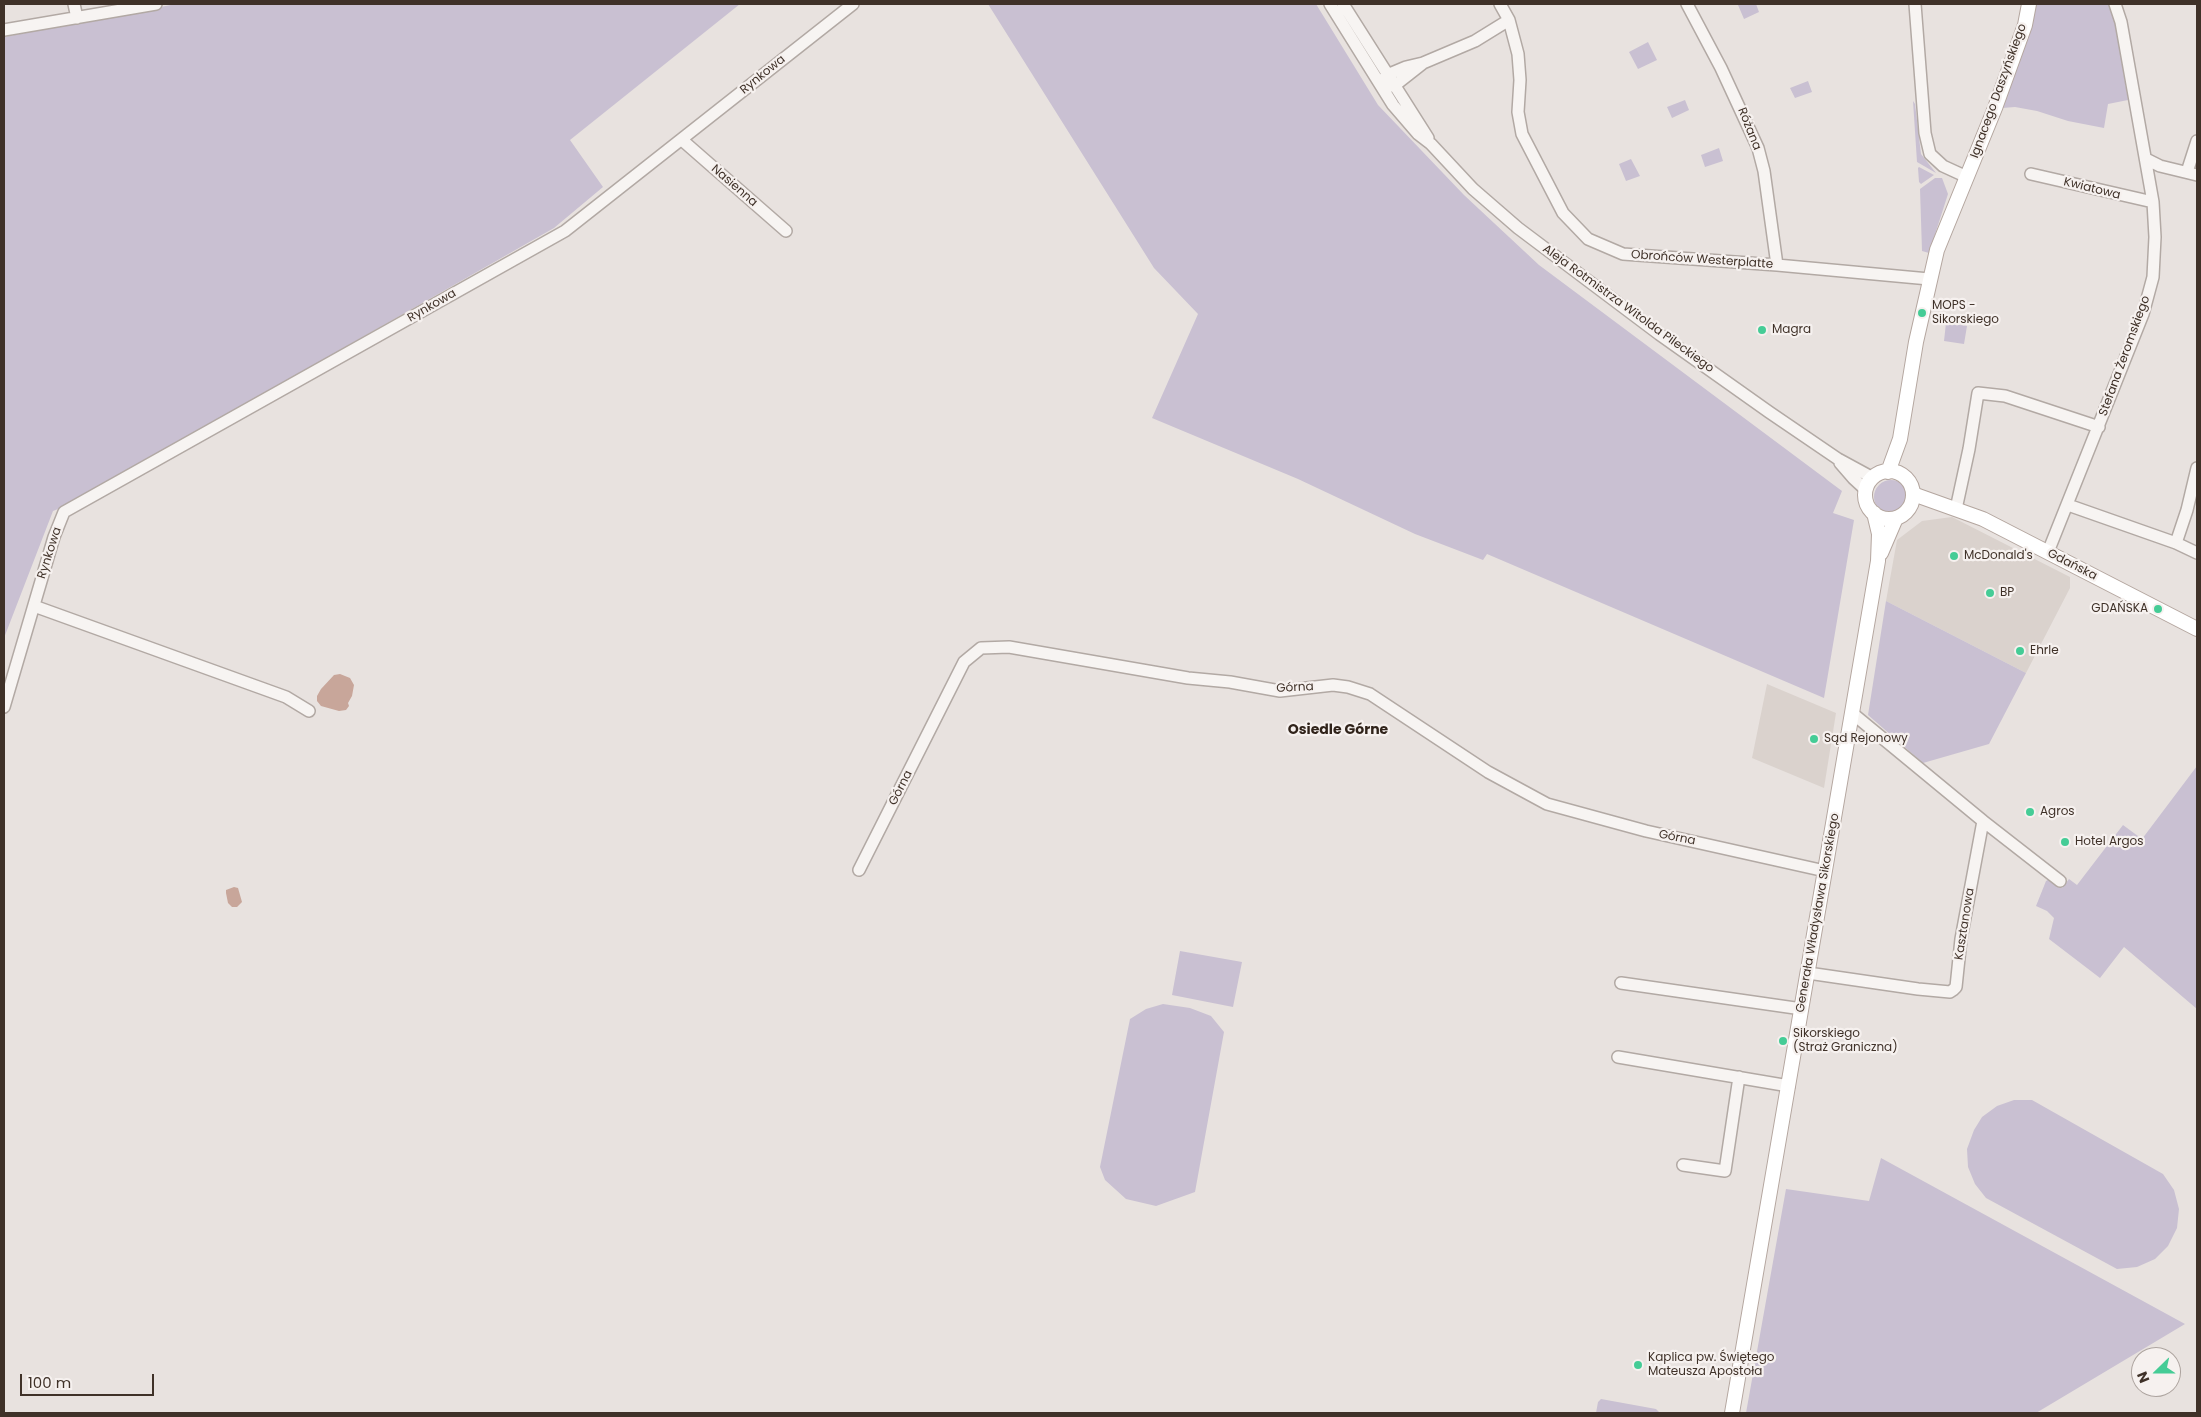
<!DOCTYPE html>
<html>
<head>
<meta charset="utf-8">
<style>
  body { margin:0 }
  #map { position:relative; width:2201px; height:1417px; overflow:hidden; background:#e8e2df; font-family:Poppins,sans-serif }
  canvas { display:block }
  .frame { position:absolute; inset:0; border:5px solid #3f3128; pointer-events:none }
  .north { position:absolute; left:2131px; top:1347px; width:50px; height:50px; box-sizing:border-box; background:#f6f1ef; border:1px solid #ada49f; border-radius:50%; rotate:248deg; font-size:14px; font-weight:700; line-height:20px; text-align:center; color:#3f3128 }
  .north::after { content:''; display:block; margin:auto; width:18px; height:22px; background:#45cc96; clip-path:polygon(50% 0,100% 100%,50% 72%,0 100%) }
  .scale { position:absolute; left:20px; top:1374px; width:134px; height:22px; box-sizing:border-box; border:2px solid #3f3128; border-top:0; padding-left:6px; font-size:15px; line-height:18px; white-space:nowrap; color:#3f3128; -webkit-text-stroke:4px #f6f1ef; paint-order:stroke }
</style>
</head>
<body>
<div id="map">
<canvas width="2201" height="1417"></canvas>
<div class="frame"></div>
<div class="north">N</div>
<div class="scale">100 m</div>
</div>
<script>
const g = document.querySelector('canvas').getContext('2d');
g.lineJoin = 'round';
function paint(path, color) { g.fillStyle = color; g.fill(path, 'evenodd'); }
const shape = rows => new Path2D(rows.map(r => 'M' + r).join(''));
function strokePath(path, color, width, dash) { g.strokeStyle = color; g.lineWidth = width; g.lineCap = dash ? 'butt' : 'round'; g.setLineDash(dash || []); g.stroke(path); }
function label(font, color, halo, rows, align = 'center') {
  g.font = font + ' Poppins,sans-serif'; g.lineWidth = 4.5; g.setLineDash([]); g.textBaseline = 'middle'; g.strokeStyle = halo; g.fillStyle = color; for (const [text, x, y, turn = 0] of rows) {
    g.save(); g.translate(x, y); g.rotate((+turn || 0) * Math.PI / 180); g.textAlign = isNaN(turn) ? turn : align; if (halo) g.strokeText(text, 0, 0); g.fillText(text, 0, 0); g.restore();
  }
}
paint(shape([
  [1952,517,2070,577,2070,588,2026,673,1886,601,1897,540,1922,521],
  [1767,684,1836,713,1824,788,1752,758]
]), '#dad2cd');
paint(shape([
  [176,4,740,4,570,140,603,187,554,228,166,449,63,507,53,511,4,638,4,37],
  [988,4,1316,4,1378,105,1464,195,1539,265,1842,491,1833,513,1854,520,1824,698,1487,554,1483,560,1415,534,1298,479,1152,418,1198,314,1154,268],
  [1740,4,1756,4,1759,12,1744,19,1738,5],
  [2036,4,2110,4,2113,11,2128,100,2108,104,2104,128,2068,121,2037,111,2015,107,2002,108,2025,43],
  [1648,42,1657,60,1638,69,1629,52],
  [1808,81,1812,92,1795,98,1790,88],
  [1685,100,1689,110,1672,118,1667,107],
  [1913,101,1915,104,1921,154,1936,173,1917,162],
  [1719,148,1723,161,1705,167,1701,155],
  [1631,159,1640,176,1626,181,1619,164],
  [1919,167,1934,175,1921,184,1919,182,1918,168],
  [1935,178,1942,178,1948,194,1929,253,1922,251,1920,189],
  [1946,323,1967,326,1964,344,1944,341],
  '1874 497a17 17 0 1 1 34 0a17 17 0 1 1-34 0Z',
  [1886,601,2026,673,1989,744,1923,763,1868,715],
  [2197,766,2197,1009,2124,947,2100,978,2049,939,2054,918,2047,911,2036,906,2046,881,2053,877,2062,888,2069,879,2077,885,2123,825,2142,839],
  [1180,951,1242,962,1233,1007,1172,995],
  [1163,1004,1190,1008,1211,1016,1224,1032,1195,1192,1156,1206,1126,1199,1105,1180,1100,1167,1130,1019,1146,1009],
  [2014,1100,2032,1100,2163,1174,2174,1190,2179,1209,2177,1228,2168,1246,2155,1259,2137,1267,2117,1269,1986,1198,1975,1184,1968,1167,1967,1149,1974,1130,1982,1117,1997,1106],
  [1881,1158,2185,1324,2036,1413,1746,1413,1786,1189,1869,1201],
  [1601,1399,1656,1409,1660,1413,1596,1413,1598,1402]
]), '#c9c0d2');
paint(shape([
  [340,674,350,678,354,685,352,696,348,703,349,706,346,710,339,711,321,706,317,701,317,696,321,689,334,675],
  [234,887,238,888,242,902,237,907,232,907,228,903,226,893,226,890]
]), '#c8a69a');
const minor = shape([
  [74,4,77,18],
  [1330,4,1393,105,1418,134,1431,144,1473,189,1518,228,1659,334,1769,412,1838,459,1873,478],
  [1343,4,1428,138],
  [1500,4,1509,20,1518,54,1520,80,1518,112,1522,134,1563,213,1588,239,1623,254,1777,265,1929,279],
  [1687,4,1721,68,1758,148,1764,171,1777,265],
  [1915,4,1925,133,1930,154,1943,166,1967,177],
  [4,30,156,4],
  [1383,80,1387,75,1406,67,1423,63,1475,41,1509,20],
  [1388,86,1394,86,1422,64],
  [682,140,786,231],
  [2146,159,2160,166,2197,175],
  [2187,172,2197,141],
  [2031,174,2153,202],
  [1840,463,1853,478,1866,490],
  [2068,505,2176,543,2197,553],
  [1956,509,1969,449,1978,393,2005,396,2099,427],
  [2176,543,2187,510,2197,468],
  [2048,552,2143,314,2153,277,2155,237,2153,202,2121,22,2115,4],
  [34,606,286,697,309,711],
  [4,707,54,537,64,512,565,231,853,4],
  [1852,713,1983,821,2060,881],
  [859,870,964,662,981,648,1009,647,1188,678,1230,682,1280,691,1333,685,1348,687,1370,694,1488,772,1547,804,1646,831,1825,871],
  [1808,973,1918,989,1950,992,1953,990,1956,987,1961,939,1983,821],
  [1621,983,1802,1009],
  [1618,1057,1789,1086],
  [1683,1165,1725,1171,1739,1077]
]);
const major = shape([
  '1865 495a24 24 0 1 1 48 0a24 24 0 1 1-48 0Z',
  [1888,472,1900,439,1916,342,1937,250,1995,108,2025,25,2029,4],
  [1913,494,1983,519,2197,629],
  [1881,553,1896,518],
  [1732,1413,1878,561,1879,534,1874,513]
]);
strokePath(minor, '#b2a9a4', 14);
strokePath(major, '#b4a69f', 16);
strokePath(minor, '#f7f4f2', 11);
strokePath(major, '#fff', 14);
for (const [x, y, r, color] of [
  [1922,313,5,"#45cc96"],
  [1762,330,5,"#45cc96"],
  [1954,556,5,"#45cc96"],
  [1990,593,5,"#45cc96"],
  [2158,609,5,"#45cc96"],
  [2020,651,5,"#45cc96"],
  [1814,739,5,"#45cc96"],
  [2030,812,5,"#45cc96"],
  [2065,842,5,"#45cc96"],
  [1783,1041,5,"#45cc96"],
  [1638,1365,5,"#45cc96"]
]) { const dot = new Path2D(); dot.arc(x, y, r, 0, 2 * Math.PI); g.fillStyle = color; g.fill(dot); strokePath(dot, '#f6f1ef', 2); }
label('12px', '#3f3128', '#f6f1ef', [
  ["Rynkowa",763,75,-39],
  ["Ignacego Daszyńskiego",1999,91,-70],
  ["Różana",1749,129,68],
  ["Nasienna",734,186,41],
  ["Kwiatowa",2092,189,14],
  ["Obrońców Westerplatte",1702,260,4],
  ["Rynkowa",432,306,-30],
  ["Aleja Rotmistrza Witolda Pileckiego",1628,309,36],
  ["Stefana Żeromskiego",2125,356,-70],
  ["Rynkowa",50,553,-72],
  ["Gdańska",2072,565,27],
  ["Górna",1295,688,-3],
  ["Górna",901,788,-63],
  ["Górna",1677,838,11],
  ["Generała Władysława Sikorskiego",1818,913,-80],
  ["Kasztanowa",1965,924,-81]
]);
label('12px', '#3f3128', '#f6f1ef', [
  ["MOPS -",1932,306],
  ["Sikorskiego",1932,320],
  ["Magra",1772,330],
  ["McDonald's",1964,556],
  ["BP",2000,593],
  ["GDAŃSKA",2148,609,"right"],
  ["Ehrle",2030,651],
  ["Sąd Rejonowy",1824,739],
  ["Agros",2040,812],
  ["Hotel Argos",2075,842],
  ["Sikorskiego",1793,1034],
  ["(Straż Graniczna)",1793,1048],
  ["Kaplica pw. Świętego",1648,1358],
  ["Mateusza Apostoła",1648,1372]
], 'left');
label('bold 14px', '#30231a', '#f6f1ef', [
  ["Osiedle Górne",1338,730]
]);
</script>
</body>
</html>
